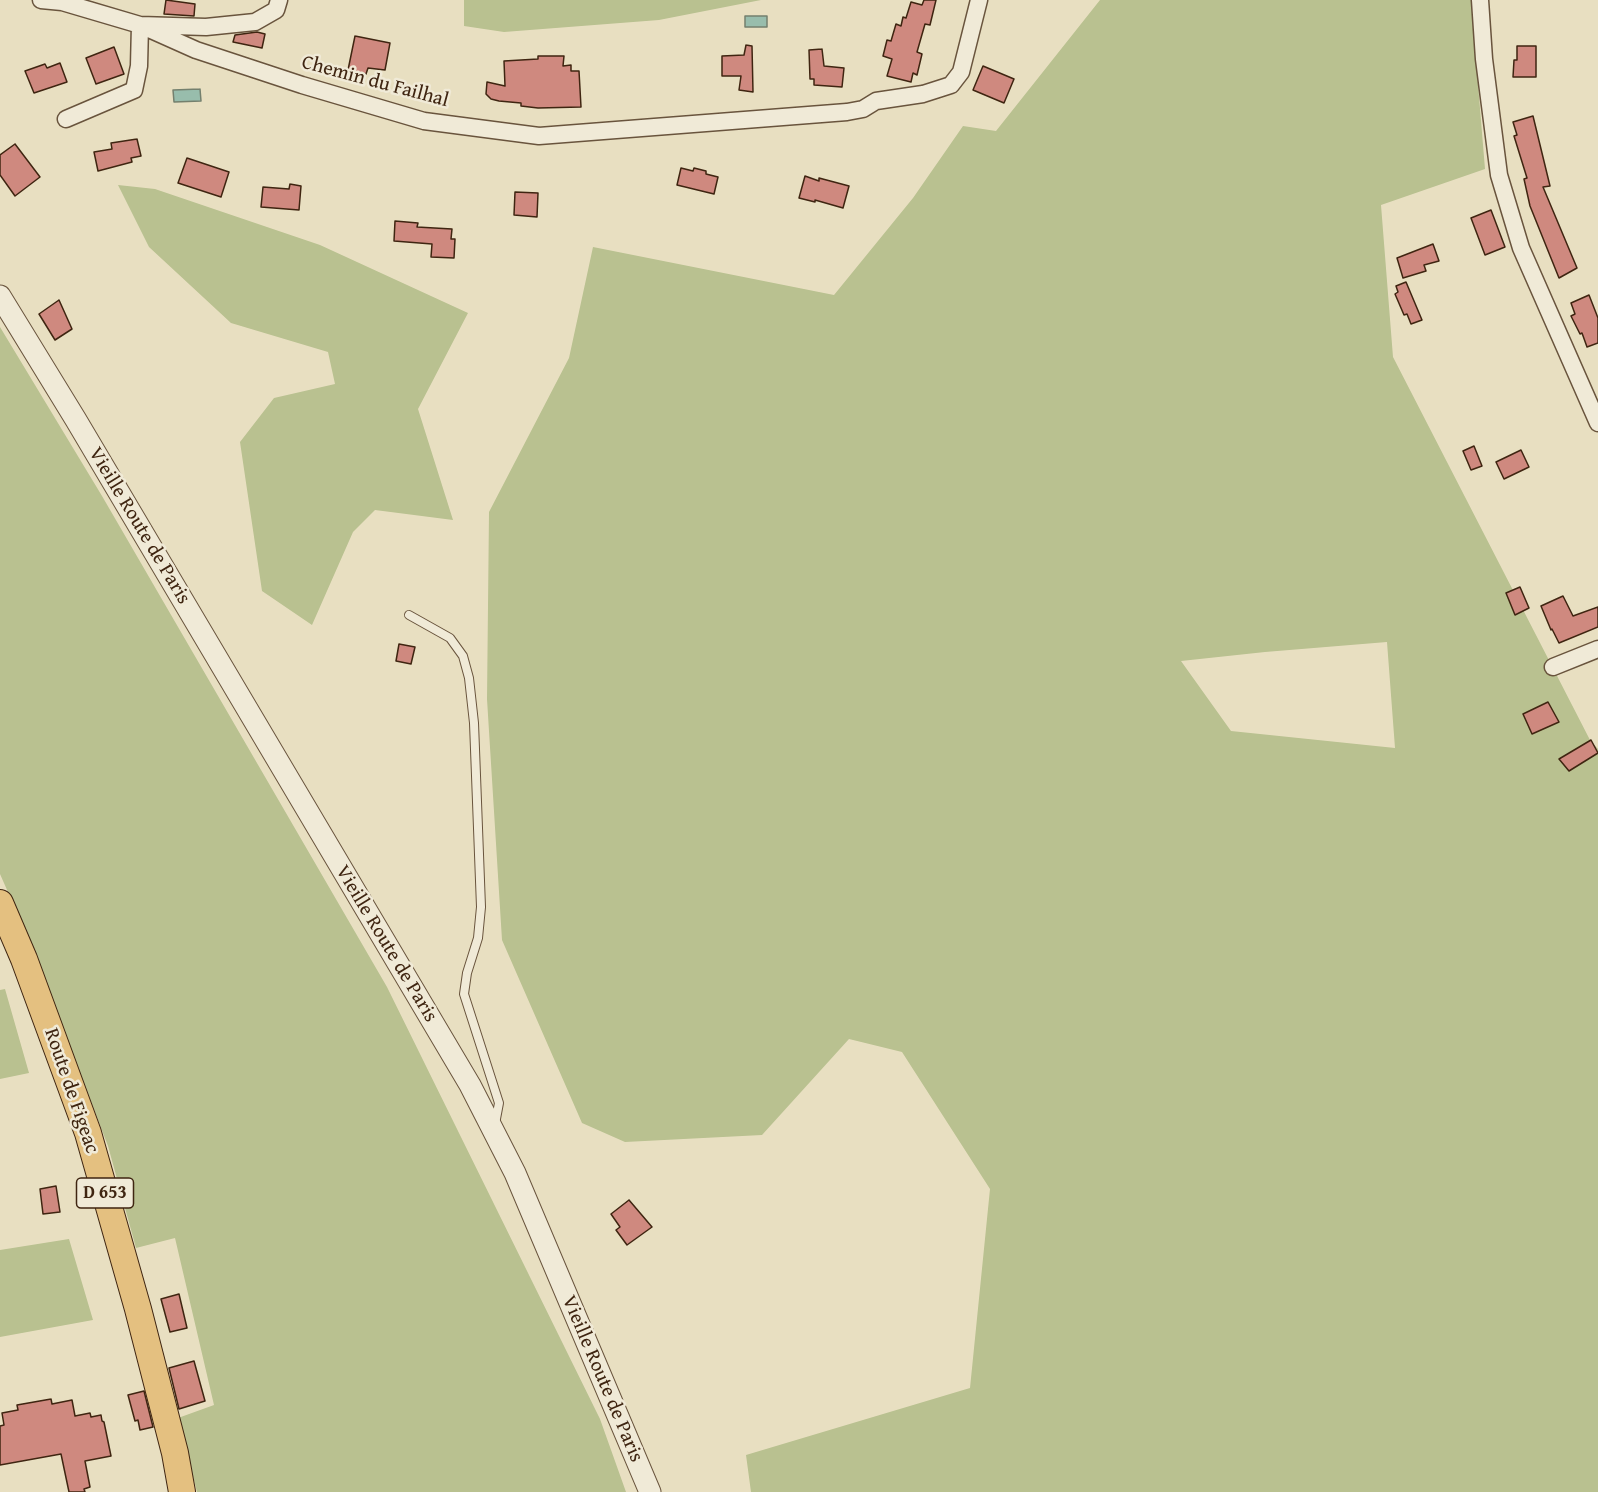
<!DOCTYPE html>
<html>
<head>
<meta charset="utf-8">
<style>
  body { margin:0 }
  canvas { display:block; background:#e8dfc1 }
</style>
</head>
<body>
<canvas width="1598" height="1492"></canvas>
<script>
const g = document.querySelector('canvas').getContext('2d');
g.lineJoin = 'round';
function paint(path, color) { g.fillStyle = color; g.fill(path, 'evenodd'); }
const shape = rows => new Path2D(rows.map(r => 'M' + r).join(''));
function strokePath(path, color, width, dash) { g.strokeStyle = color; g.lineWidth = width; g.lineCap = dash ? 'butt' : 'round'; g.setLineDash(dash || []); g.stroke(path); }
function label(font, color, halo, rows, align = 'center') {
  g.font = font + ' "Gentium Book Plus",serif'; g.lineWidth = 5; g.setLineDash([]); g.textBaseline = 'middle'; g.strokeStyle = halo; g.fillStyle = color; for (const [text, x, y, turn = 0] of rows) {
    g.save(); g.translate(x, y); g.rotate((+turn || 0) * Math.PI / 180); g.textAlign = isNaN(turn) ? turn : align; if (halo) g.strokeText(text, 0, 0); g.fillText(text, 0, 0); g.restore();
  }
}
paint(shape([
  [464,0,761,0,659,20,504,32,464,26],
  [1100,0,1471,0,1485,169,1381,205,1393,357,1590,740,1598,749,1598,1492,751,1492,746,1455,970,1388,990,1189,902,1052,849,1039,762,1135,625,1142,582,1123,502,940,487,699,489,512,569,358,593,247,834,295,913,198,963,126,996,131],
  [1387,642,1395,748,1231,731,1181,661,1265,652],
  [118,185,155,189,320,245,468,313,418,409,453,520,375,510,353,532,312,625,262,591,240,442,274,398,335,384,328,352,231,323,149,247],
  [0,327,102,496,387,987,600,1419,626,1492,197,1492,178,1418,214,1405,175,1238,136,1248,108,1146,26,933,0,874],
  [5,989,29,1073,0,1079,0,990],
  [69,1239,93,1320,0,1337,0,1250]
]), '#b9c190');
const water = shape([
  [745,16,767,16,767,27,745,27,745,16],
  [200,89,201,101,174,102,173,90,200,89]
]);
paint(water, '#98bdac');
strokePath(water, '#74806e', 1.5);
const building = shape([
  [166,0,195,4,194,16,164,14,166,0],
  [924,0,936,0,930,25,925,24,917,52,922,54,917,75,913,73,911,82,887,76,892,59,883,56,887,40,891,41,896,24,901,26,903,17,906,18,911,2,922,5,924,0],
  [257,32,265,34,262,48,233,42,235,35,257,32],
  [355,36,390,43,385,70,368,68,366,74,348,70,355,36],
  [746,45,752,46,753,92,739,90,741,76,722,76,722,56,744,55,746,45],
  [1517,46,1536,46,1536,77,1513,77,1514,60,1517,60,1517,46],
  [114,47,124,74,96,84,86,58,114,47],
  [822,49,824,66,844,68,842,87,814,85,814,79,810,79,809,50,822,49],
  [538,56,564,56,563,66,571,65,571,71,579,71,581,107,538,108,521,106,521,103,499,101,491,99,486,94,487,82,505,86,504,61,538,59,538,56],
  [60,63,67,82,34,93,25,71,45,64,47,68,60,63],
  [983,66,1014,79,1004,103,973,90,983,66],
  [1533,116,1550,186,1543,187,1577,268,1559,278,1530,206,1524,179,1527,178,1514,136,1517,135,1513,122,1533,116],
  [137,139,141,156,131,158,132,162,98,171,94,152,112,149,111,143,137,139],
  [15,144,40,177,15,196,0,175,0,155,15,144],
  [187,158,229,172,221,197,178,183,187,158],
  [681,168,693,171,694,168,706,171,706,174,718,177,714,194,677,185,681,168],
  [805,176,819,181,819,178,849,186,843,208,815,200,815,202,799,198,805,176],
  [290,184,301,186,299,210,261,207,263,187,289,189,290,184],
  [515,192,538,193,537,217,514,215,515,192],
  [1491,210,1505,247,1485,255,1471,218,1491,210],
  [395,221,418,223,417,227,452,229,451,239,455,239,454,258,431,257,432,244,394,241,395,221],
  [1433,244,1439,261,1424,265,1426,271,1403,278,1397,258,1433,244],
  [1406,282,1422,320,1411,324,1407,314,1404,315,1395,294,1398,292,1396,286,1406,282],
  [1589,295,1598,318,1598,343,1587,347,1582,333,1580,334,1571,316,1575,314,1571,303,1589,295],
  [59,300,72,329,55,340,39,314,59,300],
  [1474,446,1482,466,1471,470,1463,451,1474,446],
  [1521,450,1529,467,1504,479,1496,462,1521,450],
  [1520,587,1529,608,1515,615,1506,593,1520,587],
  [1563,596,1573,616,1598,607,1598,627,1559,643,1552,629,1551,630,1541,606,1563,596],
  [399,644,415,647,411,664,396,661,399,644],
  [1548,702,1559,722,1532,734,1523,714,1548,702],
  [1591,740,1598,753,1569,771,1559,759,1591,740],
  [56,1186,60,1212,43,1214,40,1189,56,1186],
  [629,1200,652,1227,627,1245,616,1230,620,1227,611,1214,629,1200],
  [179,1294,187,1328,170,1332,161,1299,179,1294],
  [194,1361,205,1401,179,1409,169,1368,194,1361],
  [144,1391,153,1427,140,1430,138,1420,135,1421,128,1395,144,1391],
  [51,1399,52,1404,72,1400,75,1416,90,1413,91,1417,101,1415,102,1421,104,1422,111,1456,85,1461,90,1487,84,1489,85,1492,69,1492,61,1454,0,1465,0,1426,4,1425,2,1413,18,1410,17,1405,51,1399]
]);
paint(building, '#cf897f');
strokePath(building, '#3f2511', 1.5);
const service = shape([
  [409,615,450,638,463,656,469,678,474,723,481,907,478,938,467,973,464,994,499,1103,495,1124]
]);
const minor = shape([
  [41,0,62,2,140,25,196,50,302,85,424,121,539,136,847,112,863,109,876,101,923,94,951,85,961,72,979,0],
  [1480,0,1484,59,1499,175,1521,248,1598,423],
  [66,119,134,90,139,66,140,25,206,27,255,22,276,10,279,0],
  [1553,667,1598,649]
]);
const tertiary = shape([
  [0,296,76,420,470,1085,515,1173,650,1492]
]);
const primary = shape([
  [0,903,24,959,88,1133,138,1309,175,1453,182,1492]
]);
strokePath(service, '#69543d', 10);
strokePath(minor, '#69543d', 19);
strokePath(tertiary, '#69543d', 23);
strokePath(primary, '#3f2511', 28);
strokePath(service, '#f0ead7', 8);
strokePath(minor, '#f0ead7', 16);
strokePath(tertiary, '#f0ead7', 21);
strokePath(primary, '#e4c080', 26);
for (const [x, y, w] of [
  [105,1193,57]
]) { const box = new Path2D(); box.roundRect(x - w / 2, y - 15, w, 30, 4.5); g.fillStyle = '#f0ead7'; g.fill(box); strokePath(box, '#3f2511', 1.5); }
label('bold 18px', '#3f2511', null, [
  ["D 653",105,1193]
]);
label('20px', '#3f2511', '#f0ead7', [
  ["Chemin du Failhal",375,82,15],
  ["Vieille Route de Paris",139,526,59],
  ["Vieille Route de Paris",386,944,59],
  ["Route de Figeac",71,1091,71],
  ["Vieille Route de Paris",602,1379,67]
]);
</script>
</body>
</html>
